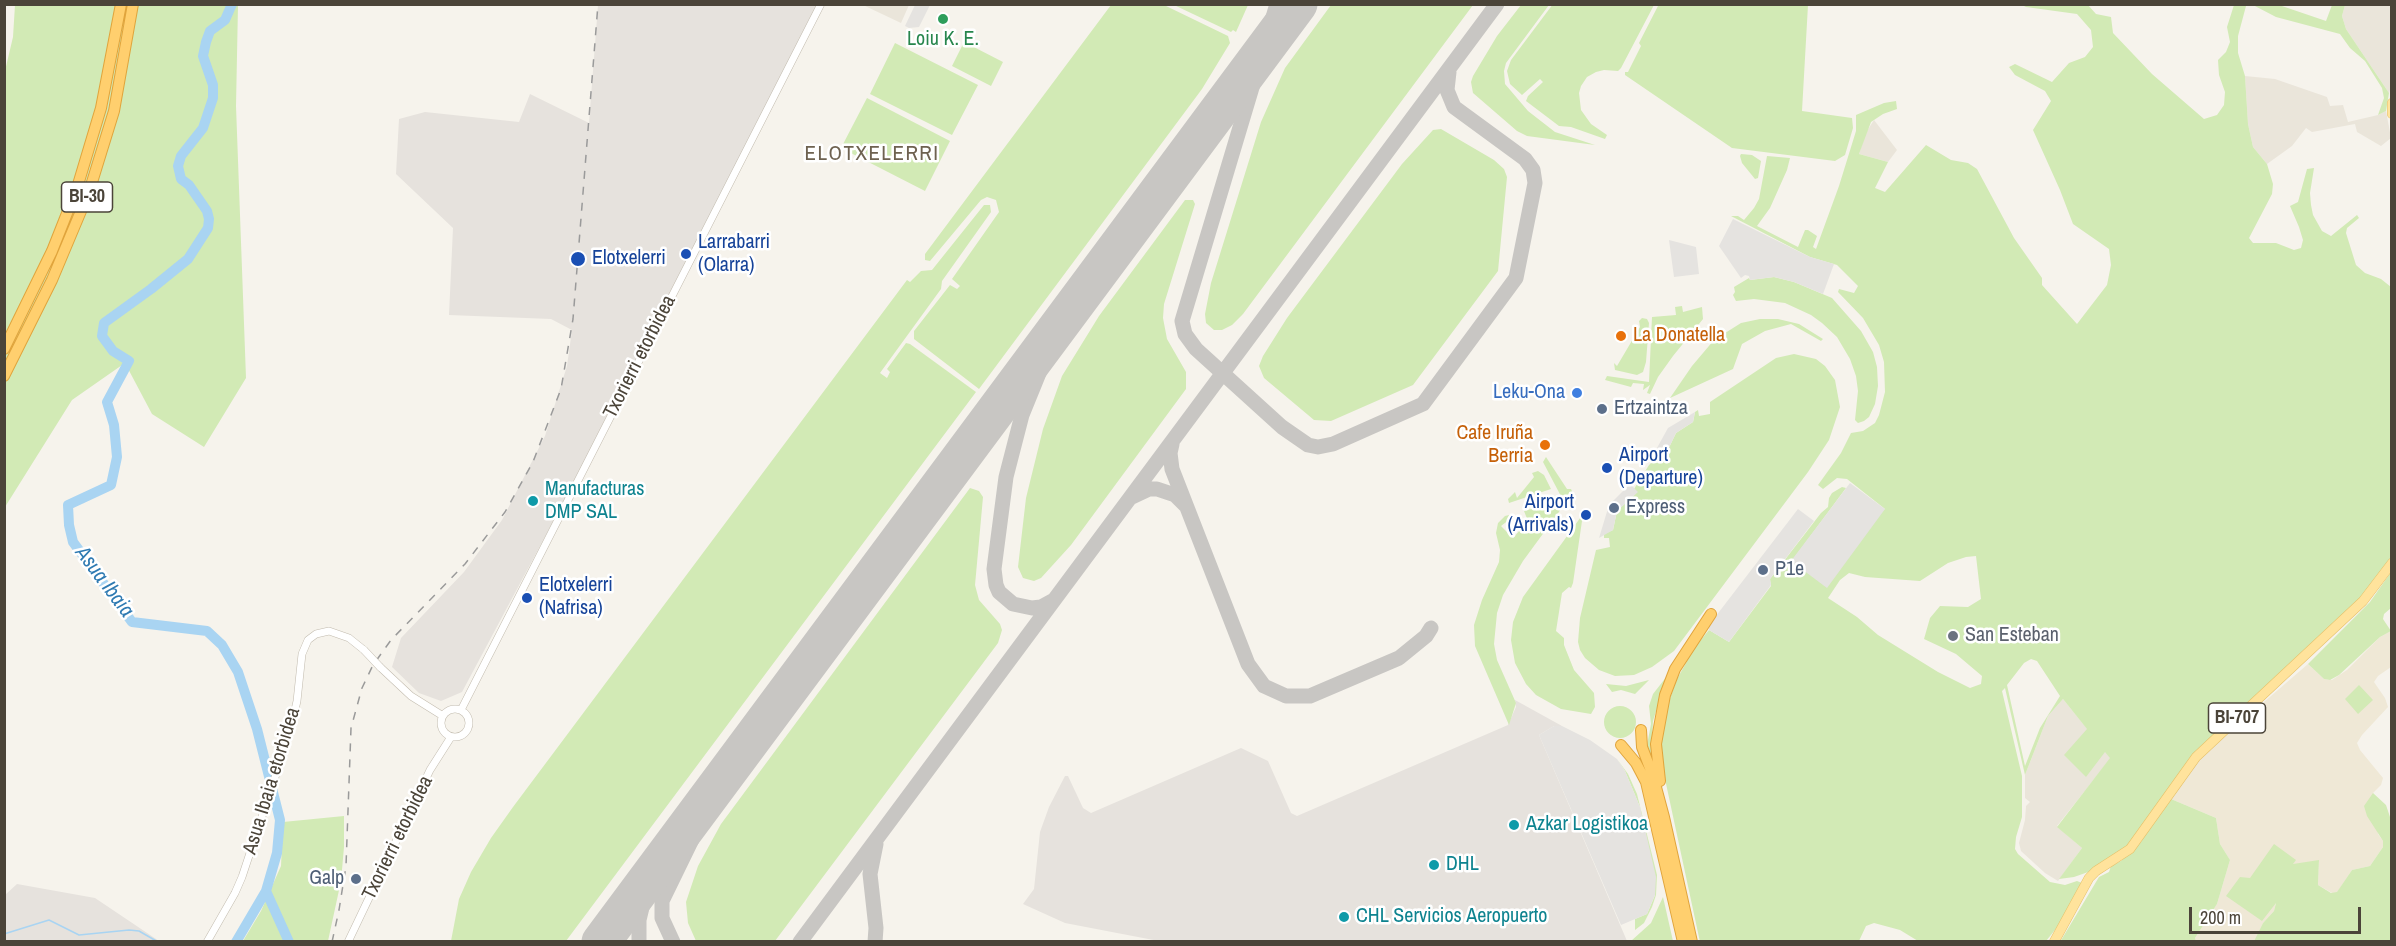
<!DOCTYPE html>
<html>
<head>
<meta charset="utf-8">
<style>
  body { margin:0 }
  #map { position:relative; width:2396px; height:946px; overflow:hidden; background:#f6f3ec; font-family:"Archivo Narrow",sans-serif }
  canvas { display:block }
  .frame { position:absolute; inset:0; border:6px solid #4b4439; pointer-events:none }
  .scale { position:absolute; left:2189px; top:907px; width:172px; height:27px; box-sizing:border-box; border:3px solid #4b4439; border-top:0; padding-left:8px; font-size:18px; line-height:21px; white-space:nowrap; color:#4b4439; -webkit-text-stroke:4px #fff; paint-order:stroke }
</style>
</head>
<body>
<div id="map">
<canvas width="2396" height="946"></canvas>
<div class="frame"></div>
<div class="scale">200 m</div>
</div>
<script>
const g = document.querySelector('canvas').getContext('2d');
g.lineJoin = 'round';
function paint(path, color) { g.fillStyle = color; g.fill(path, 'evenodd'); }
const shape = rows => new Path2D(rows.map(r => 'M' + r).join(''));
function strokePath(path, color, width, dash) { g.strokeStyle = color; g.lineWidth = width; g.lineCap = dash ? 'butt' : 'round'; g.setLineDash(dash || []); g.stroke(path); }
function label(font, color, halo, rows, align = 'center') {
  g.font = font + ' "Archivo Narrow",sans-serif'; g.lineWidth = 5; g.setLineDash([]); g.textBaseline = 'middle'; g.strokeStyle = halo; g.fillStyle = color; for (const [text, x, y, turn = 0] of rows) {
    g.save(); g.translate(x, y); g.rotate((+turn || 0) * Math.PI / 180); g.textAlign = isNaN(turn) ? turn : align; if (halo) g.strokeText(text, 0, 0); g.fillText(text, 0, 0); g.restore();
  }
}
paint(shape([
  [863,5,909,5,901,23],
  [2345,5,2391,5,2392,83,2389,93,2346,29,2342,16],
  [2245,76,2275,79,2327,97,2330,106,2343,105,2348,122,2378,115,2386,111,2391,138,2381,146,2357,132,2355,124,2312,132,2306,128,2292,146,2267,164,2253,147,2248,124],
  [1874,120,1897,150,1888,162,1859,154,1865,134],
  [2063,699,2111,758,2057,826,2082,848,2058,881,2045,873,2021,851,2019,843,2025,820,2026,806,2030,802,2025,798,2025,775,2048,716]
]), '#eae5da');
paint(shape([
  [598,5,818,5,641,357,462,692,441,701,419,693,392,667,401,638,464,572,502,520,545,436,567,366,572,330,551,319,449,315,453,228,396,174,399,119,425,112,519,122,530,94,589,123],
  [1515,700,1562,726,1554,726,1539,735,1627,941,1164,942,1065,923,1023,904,1034,889,1040,832,1049,807,1065,776,1068,776,1083,808,1091,813,1241,748,1268,761,1291,813,1297,816,1508,725,1516,707],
  [17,884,95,898,159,941,5,941,5,895]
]), '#e6e2dd');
paint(shape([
  [2391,631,2391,667,2378,676,2374,682,2385,698,2388,707,2362,735,2357,743,2360,750,2383,778,2381,785,2373,793,2378,834,2383,841,2383,847,2370,866,2352,870,2337,893,2332,893,2318,885,2319,861,2312,862,2279,890,2274,911,2263,923,2254,941,2196,941,2195,938,2217,904,2230,860,2220,844,2216,818,2171,799,2197,760,2308,664,2324,679,2332,680,2347,670,2380,637]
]), '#efe8d6');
paint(shape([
  [1553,4,1654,5,1621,68,1618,71,1604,70,1596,72,1587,77,1581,86,1579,93,1581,110,1591,124,1607,135,1605,139,1571,127,1559,126,1526,101,1528,96,1543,82,1540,79,1522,95,1510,84,1507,71,1511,60],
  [1659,4,1808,5,1802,111,1852,118,1853,128,1845,155,1835,161,1732,148,1625,75,1625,72,1628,72,1641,46,1639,43],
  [15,5,238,5,236,106,246,378,204,447,152,414,125,363,72,400,5,507,4,75,13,37],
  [1111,5,1164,5,1228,36,1230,43,1202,89,979,389,914,339,914,331,950,285,957,289,960,286,952,279,999,212,996,200,987,197,981,200,930,261,925,260,925,254],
  [1174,5,1248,5,1236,32,1233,30,1231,32],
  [1331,5,1473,5,1243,314,1232,325,1222,330,1214,330,1206,323,1205,314,1211,283,1261,122,1285,68],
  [1521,5,1549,5,1506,63,1504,71,1505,84,1528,111,1555,132,1595,145,1527,136,1517,131,1473,93,1471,82,1473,76,1497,36],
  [2022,5,2088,5,2096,14,2111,17,2113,33,2152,74,2204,119,2217,115,2224,105,2225,92,2219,75,2218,60,2226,52,2230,42,2227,27,2234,5,2250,5,2246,6,2238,36,2238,53,2245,76,2248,124,2253,147,2267,164,2273,184,2272,194,2249,238,2253,243,2276,243,2294,250,2301,248,2303,240,2299,227,2290,206,2298,202,2307,169,2314,168,2310,193,2311,205,2313,215,2322,231,2331,236,2357,215,2359,218,2347,228,2346,233,2356,265,2365,273,2381,279,2391,287,2391,559,2359,601,2224,726,2126,849,2091,871,2074,877,2059,879,2082,848,2057,827,2110,758,2105,752,2086,777,2064,755,2087,729,2063,699,2048,716,2025,775,2005,688,2002,691,2022,776,2022,817,2016,837,2015,849,2018,854,2050,882,2065,885,2077,881,2082,883,2059,925,2046,941,1918,941,1900,930,1874,923,1866,926,1859,941,1700,942,1662,765,1662,736,1669,701,1677,679,1695,647,1709,630,1729,642,1771,586,1770,579,1821,513,1828,507,1829,498,1832,493,1842,487,1846,488,1792,561,1885,509,1847,479,1837,478,1823,489,1818,485,1841,453,1851,433,1863,431,1875,423,1879,415,1885,392,1884,362,1879,345,1863,318,1838,292,1839,289,1854,293,1858,286,1837,265,1810,257,1731,216,1738,216,1744,220,1754,208,1759,199,1767,156,1790,158,1787,170,1770,208,1757,226,1798,247,1805,230,1808,230,1817,236,1813,247,1816,249,1839,186,1856,131,1856,115,1884,103,1896,101,1897,109,1883,114,1871,122,1859,154,1888,162,1875,188,1885,192,1926,145,1951,160,1968,163,1977,169,2014,238,2042,278,2042,285,2077,324,2107,285,2111,265,2109,249,2073,224,2060,190,2033,130,2051,101,2045,91,2015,75,2009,67,2015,64,2052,82,2069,63,2085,57,2093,47,2091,30,2077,14,2026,7],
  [1976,556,1981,599,1968,607,1940,606,1930,618,1924,639,1956,654,1982,676,1981,684,1970,688,1938,672,1878,635,1857,617,1828,598,1840,580,1849,573,1865,577,1920,581,1948,563,1966,557],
  [2031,659,2037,661,2060,696,2040,728,2025,766,2007,685,2024,663],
  [2253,5,2279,5,2326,21,2332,5,2345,5,2342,16,2346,29,2389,93,2386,111,2378,115,2384,98,2382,88,2365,61,2350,48,2340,34,2276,17],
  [964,42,1003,62,991,86,952,66],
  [895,43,978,85,952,135,870,94],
  [867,98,950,141,925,191,841,148],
  [1441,129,1494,160,1504,169,1507,177,1498,271,1413,385,1331,421,1314,420,1264,378,1259,366,1263,356,1287,318,1402,164,1433,130],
  [1741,154,1752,155,1761,161,1758,178,1755,179,1742,163,1740,156],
  [1185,200,1193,200,1195,204,1164,304,1163,318,1167,339,1186,372,1186,389,1071,545,1041,578,1034,581,1023,578,1018,567,1026,498,1043,429,1062,376,1099,316],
  [984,205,990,205,991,212,942,281,941,289,880,373,887,378,890,372,887,369,906,343,910,344,976,392,566,941,451,941,459,899,471,872,491,838,513,807,907,280,910,282,921,271,932,270],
  [1774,277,1794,282,1832,298,1861,331,1873,352,1877,367,1878,386,1875,404,1869,417,1864,421,1858,423,1855,420,1858,391,1856,376,1850,359,1837,337,1822,323,1811,315,1785,303,1754,299,1736,301,1733,295,1735,292,1734,287,1749,278,1750,280],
  [1682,306,1683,312,1702,307,1703,319,1673,356,1658,377,1650,394,1647,393,1650,385,1643,390,1644,384,1633,383,1631,387,1605,380,1607,376,1649,382,1652,317,1676,315,1675,307],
  [1642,318,1647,319,1649,323,1646,362,1643,372,1637,375,1615,370,1614,363,1617,366,1640,327,1639,321],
  [1760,319,1778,319,1799,324,1823,339,1821,341,1791,324,1765,331,1742,344,1733,369,1670,398,1692,366,1714,340,1741,323],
  [1794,354,1816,359,1825,366,1835,380,1840,407,1829,440,1808,472,1674,651,1652,667,1634,675,1615,676,1599,670,1585,658,1580,650,1578,642,1580,618,1596,550,1610,547,1609,538,1604,538,1604,534,1613,530,1617,511,1637,492,1634,489,1649,465,1660,454,1664,458,1676,433,1693,422,1695,412,1698,410,1699,416,1710,414,1710,402,1776,358],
  [1546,457,1567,489,1571,489,1574,496,1564,505,1523,561,1503,595,1497,613,1494,644,1497,660,1516,703,1509,725,1475,646,1474,625,1482,600,1499,562,1500,550,1496,533,1498,523,1505,516,1513,514,1514,516,1501,526,1513,538,1528,521,1524,511,1563,500,1543,462],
  [1538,471,1544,475,1551,489,1509,503,1508,499,1515,492,1517,498,1534,477,1532,473],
  [970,488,979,491,983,497,975,585,979,600,1000,624,1002,630,998,643,775,941,696,941,688,923,686,902,698,866,721,824],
  [1583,514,1573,583,1571,588,1569,587,1562,593,1556,631,1564,638,1564,645,1574,670,1594,693,1595,707,1591,714,1561,709,1536,695,1526,684,1515,663,1511,640,1513,622,1523,597],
  [2391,572,2391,608,2384,614,2383,619,2391,631,2380,637,2339,675,2330,680,2324,679,2308,664,2370,602],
  [1667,676,1653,721,1651,758,1647,745,1651,724,1649,706,1653,694],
  [1649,680,1635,694,1621,690,1612,692,1606,684,1626,686],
  [2359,685,2373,700,2358,714,2345,699],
  '1604 722a16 16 0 1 1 32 0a16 16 0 1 1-32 0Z',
  [1617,759,1628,774,1637,794,1657,875,1656,895,1652,907,1644,923,1635,930,1635,919,1647,914,1655,895,1640,807,1625,771],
  [2373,793,2386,805,2391,820,2391,941,2254,941,2263,923,2274,911,2276,903,2262,921,2226,896,2240,877,2250,878,2274,844,2296,860,2293,864,2319,860,2318,885,2331,893,2337,892,2352,870,2370,866,2383,847,2383,841,2367,816,2364,806],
  [2171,799,2216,818,2220,844,2230,860,2217,904,2195,938,2196,941,2060,942,2099,877,2109,872,2111,866,2121,861,2141,842,2156,817],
  [344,816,344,847,341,881,328,941,243,941,261,911,281,866,283,822],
  [1663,897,1673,941,1631,941,1651,923]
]), '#d2eab5');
paint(shape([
  [915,5,930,5,919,27,909,28,905,26],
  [1733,219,1810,257,1834,264,1823,294,1794,282,1774,277,1750,280,1749,276,1745,275,1741,278,1719,246],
  [1669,240,1696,247,1699,274,1674,277],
  [1695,412,1693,422,1676,433,1664,458,1660,454,1652,457,1668,428],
  [1632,482,1632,486,1638,492,1617,511,1613,530,1599,538,1609,505],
  [1850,483,1885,509,1827,588,1791,561],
  [1798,509,1814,521,1770,579,1771,585,1729,642,1709,630,1709,625],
  [1554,726,1562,726,1590,740,1617,759,1625,771,1640,807,1656,877,1655,895,1647,914,1621,925,1539,735]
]), '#e5e3e0');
strokePath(shape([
  [4,934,49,920,79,935,129,930,139,931,158,942]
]), '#a9d4f2', 1.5);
strokePath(shape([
  [232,4,225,20,210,31,206,42,203,56,213,85,213,98,203,128,181,156,178,166,181,179,189,185,207,211,209,219,208,228,188,259,151,289,104,323,102,336,113,351,129,361,107,402,114,425,117,457,111,485,68,505,69,525,73,542,132,622,207,631,222,645,238,672,257,729,280,820,277,853,266,891,236,942],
  [266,891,289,942]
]), '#a9d4f2', 10);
strokePath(shape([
  [1277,4,1182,321,1185,334,1196,349,1282,427,1308,445,1318,447,1333,444,1423,404,1516,278,1535,183,1533,170,1525,159,1454,107,1447,90,1449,72],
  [1268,57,1299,4],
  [1172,444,1170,453,1172,469,1248,664,1264,686,1286,696,1310,696,1399,658,1426,636,1431,628],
  [1132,497,1149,489,1157,489,1175,495,1185,505],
  [1052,601,1041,607,1032,608,1013,604,999,592,996,585,994,569,1006,477,1022,415,1044,361,1076,302],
  [639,942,639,920,645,895,669,848],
  [673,942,662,918,662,901,719,784,736,758],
  [800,942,1497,4],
  [875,942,876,928,870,874,876,844]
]), '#c8c6c3', 15);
strokePath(shape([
  [601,942,1298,4]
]), '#c8c6c3', 39);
const minor = shape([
  [380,667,411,696,443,716],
  '441 723a14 14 0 1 1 28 0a14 14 0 1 1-28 0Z',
  [461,710,821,4],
  [207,942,235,893,242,877,290,732,297,701,302,654,308,640,316,634,329,631,349,638,364,650],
  [348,942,430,770,451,737]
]);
const major = shape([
  [2392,103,2392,114],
  [2054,942,2089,878,2096,871,2130,849,2196,757,2363,601,2392,563]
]);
const highway = shape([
  [4,349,52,251,77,188,101,108,121,4],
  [4,376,52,280,89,192,114,111,133,4],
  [1641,730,1642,747,1653,776,1664,817,1692,942],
  [1621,745,1636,763,1646,782,1683,942],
  [1660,781,1656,744,1665,695,1675,669,1711,614]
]);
strokePath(minor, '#c2bbae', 8);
strokePath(major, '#e6c16a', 10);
strokePath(highway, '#e0a43c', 12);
strokePath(minor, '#fff', 7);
strokePath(major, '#ffe39c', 9);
strokePath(highway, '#ffcf6e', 10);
strokePath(shape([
  [332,942,339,910,346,866,351,728,362,688,373,665,391,640,465,564,505,512,533,462,561,389,573,319,598,4]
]), '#9a9a9a', 1.5, [8, 8]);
const minorBridge = shape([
  [364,650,380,667]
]);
strokePath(minorBridge, '#c2bbae', 8, []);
strokePath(minorBridge, '#fff', 7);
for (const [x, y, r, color] of [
  [943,19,6,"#2e9e5b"],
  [686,254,6,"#1a4fb4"],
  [578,259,8,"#1a4fb4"],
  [1621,336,6,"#e8710a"],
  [1577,393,6,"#3f7fe0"],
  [1602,409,6,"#5c6f8a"],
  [1545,445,6,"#e8710a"],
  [1607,468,6,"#1a4fb4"],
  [533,501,6,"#0f9aa8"],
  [1614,508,6,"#5c6f8a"],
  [1586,515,6,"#1a4fb4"],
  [1763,570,6,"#5c6f8a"],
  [527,598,6,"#1a4fb4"],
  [1953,636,6,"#6b7280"],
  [1514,825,6,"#0f9aa8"],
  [1434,865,6,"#0f9aa8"],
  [356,879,6,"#5c6f8a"],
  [1344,917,6,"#0f9aa8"]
]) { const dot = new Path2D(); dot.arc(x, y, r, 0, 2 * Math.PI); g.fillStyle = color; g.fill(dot); strokePath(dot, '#fff', 2); }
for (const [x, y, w] of [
  [87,197,51],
  [2237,718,57]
]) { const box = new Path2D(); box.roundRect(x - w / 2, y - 15, w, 30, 4.5); g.fillStyle = '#fff'; g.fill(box); strokePath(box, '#4b4439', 1.5); }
label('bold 18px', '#4b4439', null, [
  ["BI-30",87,197],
  ["BI-707",2237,718]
]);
label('20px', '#27864d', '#fff', [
  ["Loiu K. E.",943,40]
]);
label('20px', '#164399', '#fff', [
  ["Larrabarri",698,243],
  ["(Olarra)",698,266],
  ["Elotxelerri",592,259],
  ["Airport",1619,456],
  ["(Departure)",1619,479],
  ["Airport",1574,503,"right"],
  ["(Arrivals)",1574,526,"right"],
  ["Elotxelerri",539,586],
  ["(Nafrisa)",539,609]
], 'left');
label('20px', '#c56008', '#fff', [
  ["La Donatella",1633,336],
  ["Cafe Iruña",1533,434,"right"],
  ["Berria",1533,457,"right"]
], 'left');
label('20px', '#4b4439', '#fff', [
  ["Txorierri etorbidea",640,357,-63],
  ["Asua Ibaia etorbidea",272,781,-73],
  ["Txorierri etorbidea",398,838,-64]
]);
label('20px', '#366cbe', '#fff', [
  ["Leku-Ona",1565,393]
], 'right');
label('20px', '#4e5e75', '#fff', [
  ["Ertzaintza",1614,409],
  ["Express",1626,508],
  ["P1e",1775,570],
  ["Galp",344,879,"right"]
], 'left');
label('20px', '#0d838f', '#fff', [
  ["Manufacturas",545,490],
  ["DMP SAL",545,513],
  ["Azkar Logistikoa",1526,825],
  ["DHL",1446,865],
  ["CHL Servicios Aeropuerto",1356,917]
], 'left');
label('20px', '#5b616d', '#fff', [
  ["San Esteban",1965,636]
], 'left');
g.letterSpacing = '1.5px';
label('21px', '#6e6250', '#fff', [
  ["ELOTXELERRI",872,154]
]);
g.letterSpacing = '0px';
label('italic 21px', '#2e7ab2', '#fff', [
  ["Asua Ibaia",104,582,53]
]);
</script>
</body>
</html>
